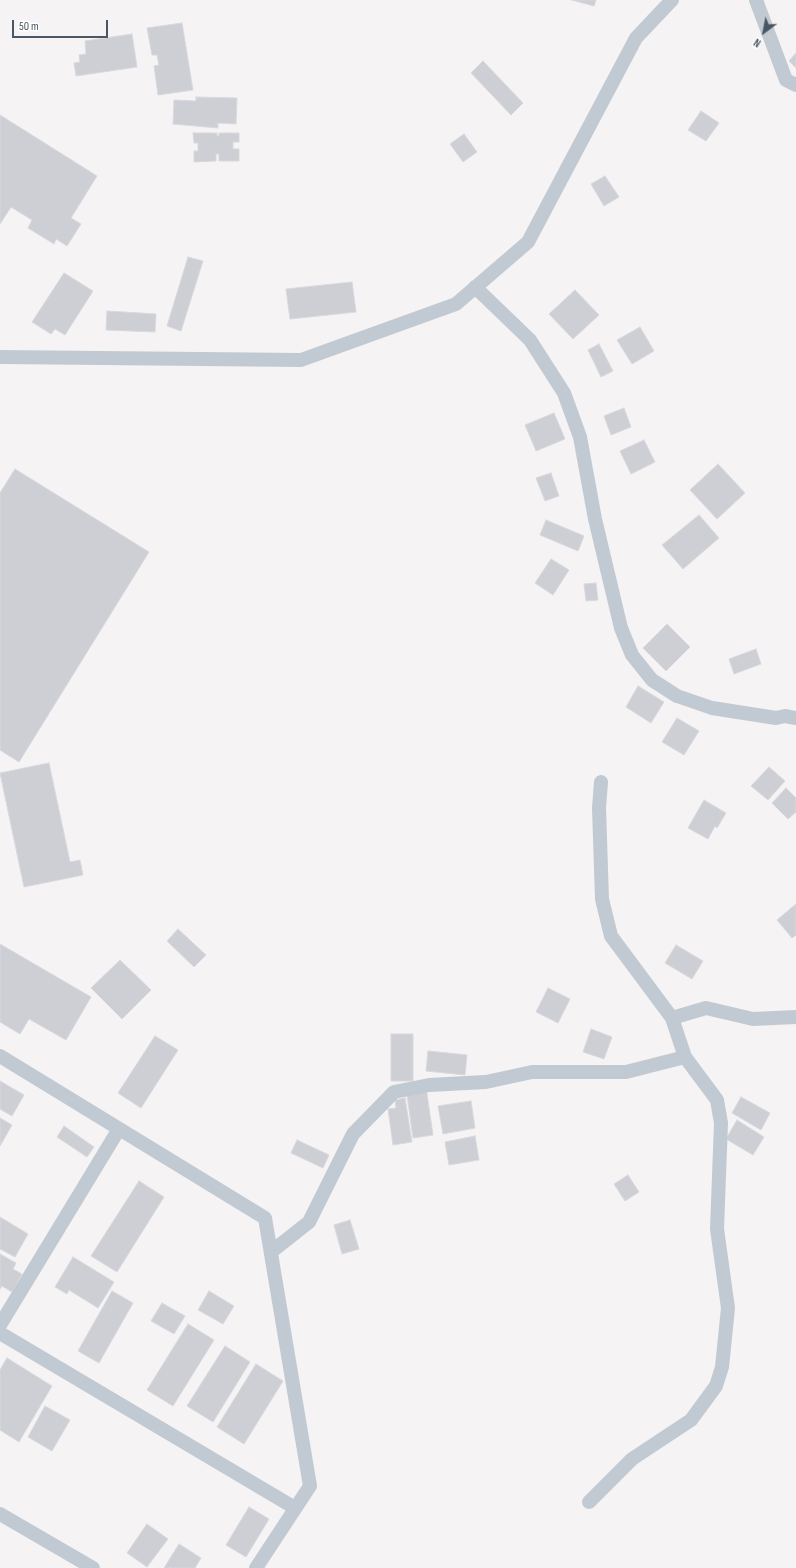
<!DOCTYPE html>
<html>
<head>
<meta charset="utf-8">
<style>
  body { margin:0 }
  #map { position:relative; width:796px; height:1568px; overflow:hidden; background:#f5f3f3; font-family:"Sofia Sans Condensed",sans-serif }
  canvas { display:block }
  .north { position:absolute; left:744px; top:12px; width:40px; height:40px; -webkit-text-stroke:3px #fff; paint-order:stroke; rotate:212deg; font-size:11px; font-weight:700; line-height:16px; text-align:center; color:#4a5661 }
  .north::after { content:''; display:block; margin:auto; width:14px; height:18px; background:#4a5661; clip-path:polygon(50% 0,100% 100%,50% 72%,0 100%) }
  .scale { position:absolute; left:12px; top:20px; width:96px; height:18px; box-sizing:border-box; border:2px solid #4a5661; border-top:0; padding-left:5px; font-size:12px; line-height:14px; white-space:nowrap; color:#4a5661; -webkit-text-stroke:3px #fff; paint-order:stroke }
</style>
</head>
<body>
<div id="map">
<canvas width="796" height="1568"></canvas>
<div class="north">N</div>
<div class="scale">50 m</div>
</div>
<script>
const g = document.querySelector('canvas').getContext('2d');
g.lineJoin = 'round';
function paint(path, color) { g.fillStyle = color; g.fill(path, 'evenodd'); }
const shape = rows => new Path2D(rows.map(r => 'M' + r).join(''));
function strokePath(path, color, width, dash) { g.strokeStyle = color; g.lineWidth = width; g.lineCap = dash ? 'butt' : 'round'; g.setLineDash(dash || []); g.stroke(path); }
const building = shape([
  [572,0,596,0,594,6,572,0],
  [182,23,193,90,158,95,154,66,159,65,157,55,152,55,147,28,182,23],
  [132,34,137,67,76,76,74,63,80,62,79,55,86,54,85,41,132,34],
  [796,53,796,68,789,61,796,53],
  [483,61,523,103,511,115,471,73,483,61],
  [196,97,237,98,236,124,218,123,218,128,173,124,174,100,196,101,196,97],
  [701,111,719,123,706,141,688,130,701,111],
  [0,115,97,176,71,218,81,224,67,246,56,239,54,244,28,228,32,220,11,207,0,224,0,115],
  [193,133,217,133,217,136,219,136,219,133,239,133,239,142,233,142,233,149,239,149,239,161,219,161,219,154,216,154,216,161,194,162,194,151,198,151,198,143,194,143,193,133],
  [464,134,477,152,463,162,450,144,464,134],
  [605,176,619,197,604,206,591,184,605,176],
  [188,257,203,261,181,331,167,326,188,257],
  [64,273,93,291,65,335,55,329,51,334,32,322,64,273],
  [352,282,356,312,290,319,286,289,352,282],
  [575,290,599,315,573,339,549,314,575,290],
  [107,311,156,314,155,332,106,330,107,311],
  [640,327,654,351,632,364,617,340,640,327],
  [599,344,613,371,601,377,588,350,599,344],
  [624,408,631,427,611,435,604,416,624,408],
  [554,413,565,439,536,451,525,425,554,413],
  [644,440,655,462,631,474,620,451,644,440],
  [718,464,745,493,717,519,690,490,718,464],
  [15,469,149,552,19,762,0,750,0,493,15,469],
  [551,473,559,496,545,501,536,478,551,473],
  [699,515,719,538,683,569,662,545,699,515],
  [546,520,584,536,578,551,540,535,546,520],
  [551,559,569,570,553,595,535,583,551,559],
  [596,583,598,600,586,601,584,584,596,583],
  [667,624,690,647,666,671,643,648,667,624],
  [756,649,761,664,734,674,729,659,756,649],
  [638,686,664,702,651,723,626,707,638,686],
  [677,718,699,731,684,755,662,742,677,718],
  [49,763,70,862,80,860,83,875,24,887,0,773,49,763],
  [769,767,785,781,768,800,751,786,769,767],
  [786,788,796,798,796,812,788,819,772,803,786,788],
  [704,800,726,813,717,828,715,826,708,839,688,828,704,800],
  [796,904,796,935,792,938,777,920,796,904],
  [178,929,206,955,194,967,167,941,178,929],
  [0,944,91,997,66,1040,29,1019,20,1034,0,1022,0,944],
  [676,945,703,961,692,979,665,963,676,945],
  [120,960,151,990,122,1019,91,988,120,960],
  [548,988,570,999,558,1023,536,1012,548,988],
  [591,1029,612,1037,604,1059,583,1052,591,1029],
  [391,1034,413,1034,413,1081,391,1081,391,1034],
  [155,1036,178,1050,141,1108,118,1093,155,1036],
  [428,1051,467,1055,465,1075,426,1071,428,1051],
  [0,1081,24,1095,12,1116,0,1109,0,1081],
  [426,1087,433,1135,413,1138,407,1095,426,1087],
  [741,1097,770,1113,761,1130,732,1113,741,1097],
  [405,1098,412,1142,393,1145,388,1109,396,1108,395,1100,405,1098],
  [471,1101,475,1128,443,1134,438,1106,471,1101],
  [0,1118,12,1125,0,1146,0,1118],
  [737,1120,764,1137,753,1155,726,1139,737,1120],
  [64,1126,94,1147,87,1157,57,1137,64,1126],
  [475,1136,479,1160,449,1165,445,1142,475,1136],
  [297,1140,329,1155,323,1168,291,1153,297,1140],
  [628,1175,639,1192,625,1201,614,1184,628,1175],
  [139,1181,164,1197,117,1272,91,1256,139,1181],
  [0,1217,28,1234,15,1257,0,1249,0,1217],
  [350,1220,359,1249,342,1254,334,1225,350,1220],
  [0,1254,16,1263,13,1269,22,1274,12,1292,2,1286,0,1289,0,1254],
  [73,1257,114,1282,98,1308,69,1290,67,1294,55,1287,73,1257],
  [112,1291,133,1303,99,1363,78,1351,112,1291],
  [209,1291,234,1306,223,1324,198,1310,209,1291],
  [162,1303,185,1316,174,1334,151,1321,162,1303],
  [188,1324,214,1340,173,1406,147,1390,188,1324],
  [225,1346,250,1362,213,1422,187,1406,225,1346],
  [7,1358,52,1386,19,1442,0,1430,0,1370,7,1358],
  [256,1364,283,1381,244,1444,217,1427,256,1364],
  [45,1406,70,1420,52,1451,28,1437,45,1406],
  [249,1507,269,1519,246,1557,226,1545,249,1507],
  [147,1524,168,1539,147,1567,127,1553,147,1524],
  [179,1544,201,1558,195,1568,164,1568,179,1544]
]);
paint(building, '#cdcfd5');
strokePath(building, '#d7d9de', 1);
strokePath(shape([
  [756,0,786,80,796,85],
  [475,287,530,340,564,393,580,437,595,519,621,628,632,655,652,680,677,696,712,708,776,718,785,716,796,718],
  [0,357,301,360,456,304,528,242,636,38,672,0],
  [672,1018,706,1008,753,1019,796,1017],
  [0,1056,265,1218,310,1486,256,1568],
  [271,1252,309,1222,353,1134,394,1092,429,1085,486,1082,532,1072,626,1072,685,1057],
  [0,1325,119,1129],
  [0,1333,295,1508],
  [589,1502,632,1459,691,1420,716,1386,722,1367,728,1308,717,1229,721,1123,717,1100,685,1057,672,1018,611,936,602,899,599,808,601,782],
  [0,1514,93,1568]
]), '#c1cad2', 14);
</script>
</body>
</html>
